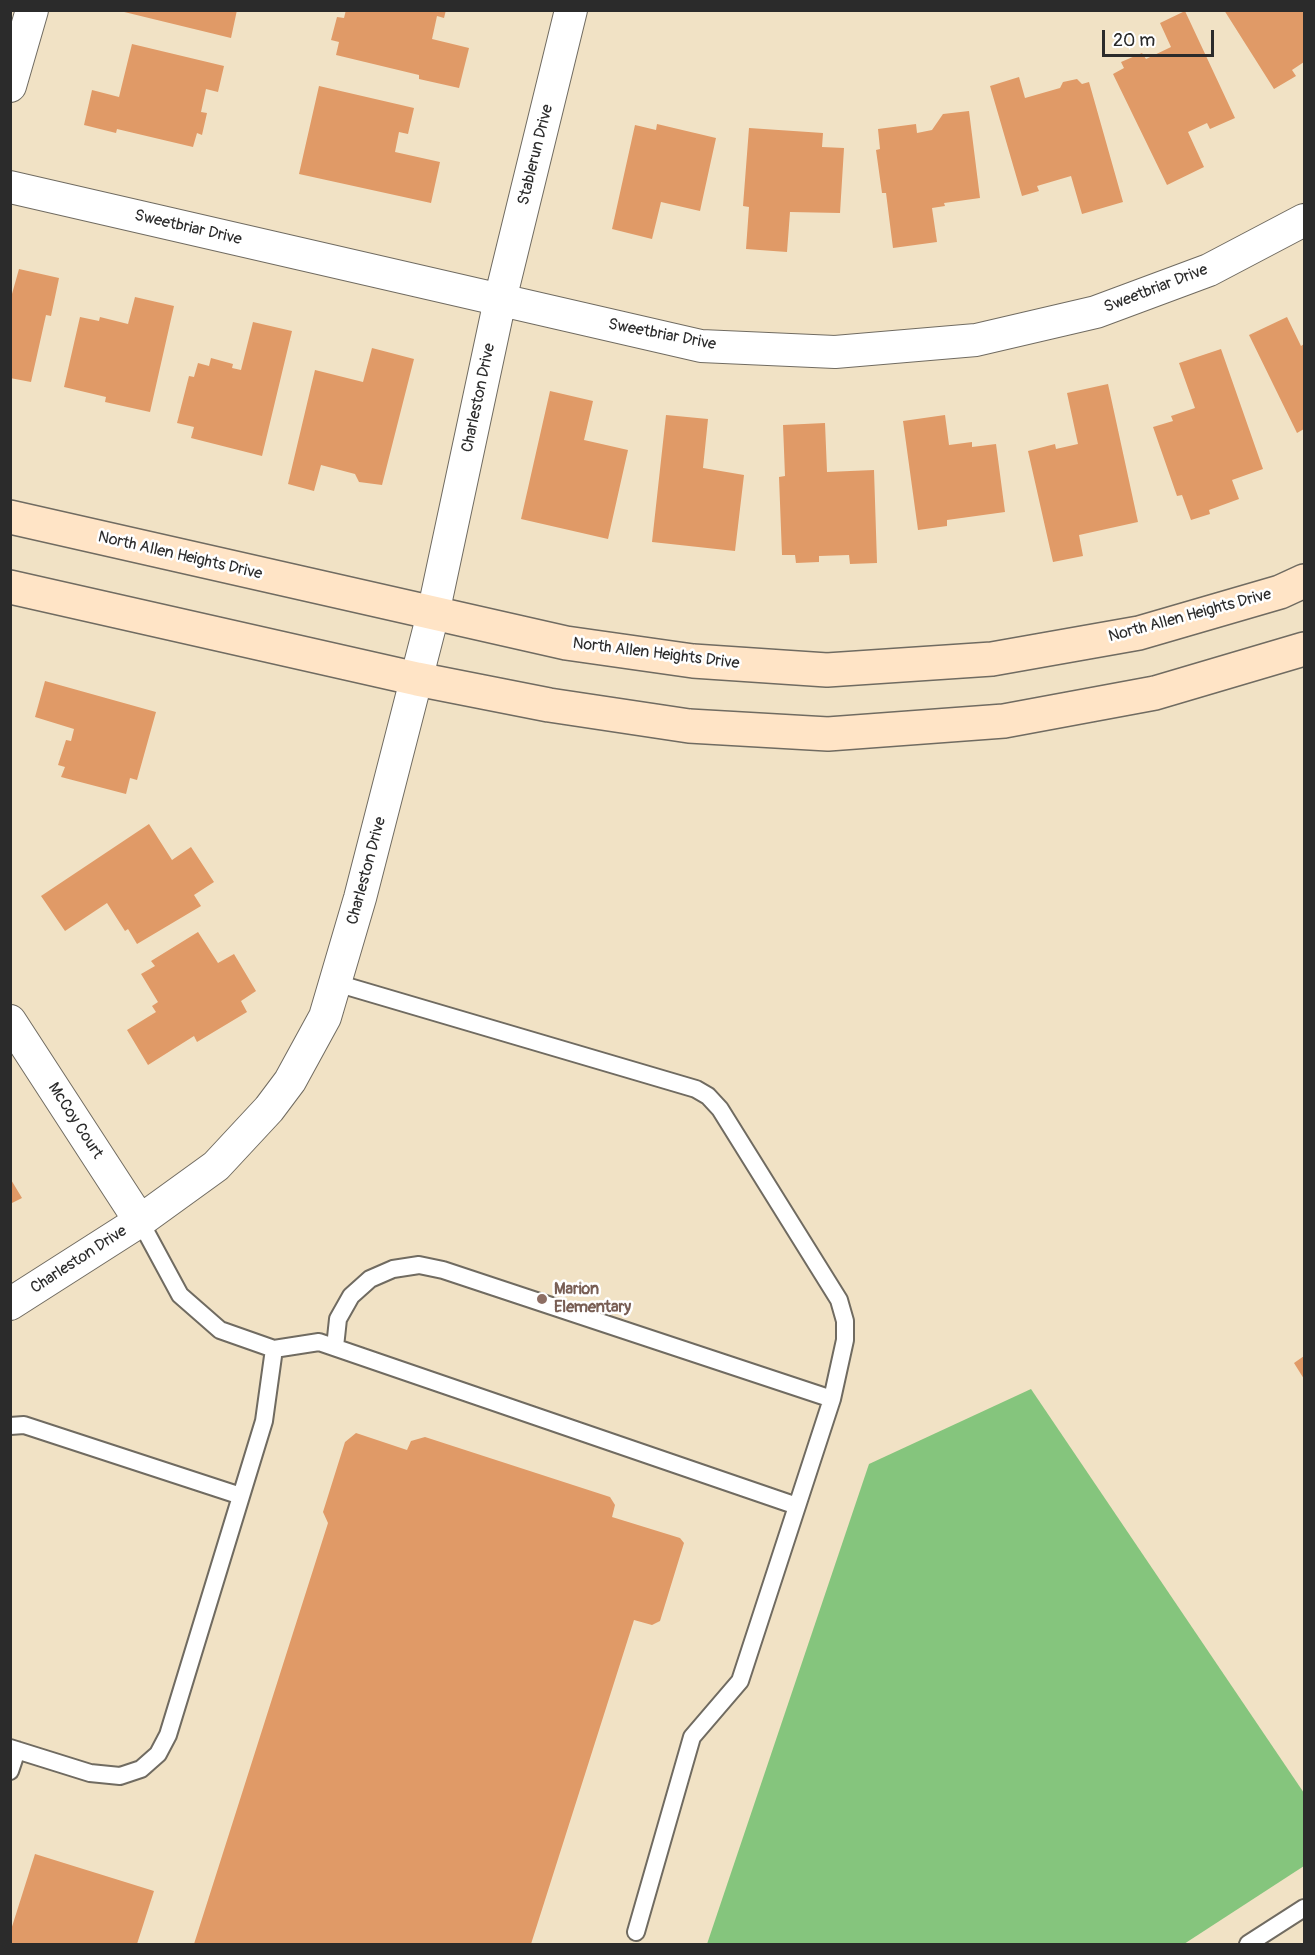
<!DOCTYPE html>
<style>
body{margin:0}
#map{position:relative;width:1315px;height:1955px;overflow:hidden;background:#f1e2c5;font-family:Pangolin,sans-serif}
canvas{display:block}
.frame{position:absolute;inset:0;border:12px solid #2b2b2b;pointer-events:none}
.scale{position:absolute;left:1102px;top:30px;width:112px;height:27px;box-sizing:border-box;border:3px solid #2b2b2b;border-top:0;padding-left:8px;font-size:18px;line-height:21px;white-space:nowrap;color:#2b2b2b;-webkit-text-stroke:4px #fff;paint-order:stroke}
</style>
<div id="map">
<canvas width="1315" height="1955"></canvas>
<div class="frame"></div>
<div class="scale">20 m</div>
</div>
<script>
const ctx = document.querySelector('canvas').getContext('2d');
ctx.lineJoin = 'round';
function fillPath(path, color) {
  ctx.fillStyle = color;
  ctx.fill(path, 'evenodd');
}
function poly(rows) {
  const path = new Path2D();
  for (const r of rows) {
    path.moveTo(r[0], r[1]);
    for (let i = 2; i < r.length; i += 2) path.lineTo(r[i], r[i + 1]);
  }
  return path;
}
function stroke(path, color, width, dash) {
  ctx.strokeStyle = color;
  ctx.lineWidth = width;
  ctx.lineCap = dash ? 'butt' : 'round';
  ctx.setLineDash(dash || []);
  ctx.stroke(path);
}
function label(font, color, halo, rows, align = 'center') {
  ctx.font = font + ' Pangolin,sans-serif';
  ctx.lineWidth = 5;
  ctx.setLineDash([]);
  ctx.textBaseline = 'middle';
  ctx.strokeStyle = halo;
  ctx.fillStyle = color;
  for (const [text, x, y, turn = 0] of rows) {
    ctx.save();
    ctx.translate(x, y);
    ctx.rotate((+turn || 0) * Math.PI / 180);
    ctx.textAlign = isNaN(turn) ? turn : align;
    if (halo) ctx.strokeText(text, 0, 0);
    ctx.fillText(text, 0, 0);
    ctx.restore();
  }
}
fillPath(poly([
 [1031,1389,1304,1793,1304,1866,1184,1944,707,1944,869,1464]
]), '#85c57d');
fillPath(poly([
 [116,10,237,10,231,38],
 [346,10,446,10,444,18,437,16,432,39,469,48,459,88,419,79,419,75,336,55,339,42,331,40,337,17,344,18],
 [1224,10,1304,10,1304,62,1292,70,1296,76,1274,89],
 [1185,11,1235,118,1210,129,1207,123,1188,132,1204,167,1167,185,1113,74,1124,68,1121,62,1142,53,1146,59,1171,47,1160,23],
 [132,44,224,66,218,92,206,89,201,112,207,113,202,135,197,133,193,147,117,129,116,133,84,125,92,90,119,97],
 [1019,77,1025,98,1060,88,1063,82,1077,79,1082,84,1089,82,1123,202,1082,214,1071,176,1037,186,1039,191,1022,196,990,86],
 [319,86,414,108,408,134,399,132,395,152,440,162,431,203,299,174],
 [969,111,980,198,944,203,945,206,932,208,937,242,893,248,886,193,882,193,876,150,880,149,878,129,916,124,917,133,932,130,943,114],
 [657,124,716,138,700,211,661,202,652,239,612,229,635,125,656,130],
 [749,128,823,133,822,147,844,148,840,213,790,212,787,252,746,249,749,207,743,206],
 [19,269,59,278,51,316,46,315,31,382,10,378,10,301],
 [135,297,174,306,150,412,105,402,106,397,64,387,80,317,99,321,100,317,128,324],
 [1287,317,1301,346,1304,344,1304,429,1297,433,1249,335],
 [253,322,292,331,262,456,191,438,194,427,177,423,189,376,194,377,198,363,209,366,211,358,233,364,232,368,241,370],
 [372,348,414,359,382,485,359,482,355,474,321,465,314,491,288,484,315,370,363,382],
 [1221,349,1263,469,1232,480,1239,499,1209,510,1210,514,1191,520,1182,495,1177,496,1153,427,1173,421,1171,416,1195,408,1179,363],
 [1108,384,1138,522,1079,535,1083,556,1053,562,1028,451,1055,444,1056,449,1078,444,1067,393],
 [550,391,593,401,584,440,628,450,608,539,521,519],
 [666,415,708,419,703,468,744,475,735,551,652,542],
 [945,415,949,445,972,442,972,447,996,444,1005,512,947,520,947,526,918,530,903,421],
 [825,423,827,472,874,470,877,563,850,564,849,555,819,556,819,562,796,563,795,555,782,555,779,477,785,476,783,425],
 [45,681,156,712,137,780,130,778,126,794,61,777,65,767,58,765,66,740,71,741,74,729,35,717],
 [149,824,172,860,191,847,214,882,194,895,201,906,137,944,128,929,125,931,107,903,65,931,41,896],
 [198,932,218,963,234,954,256,991,241,1001,247,1012,197,1042,194,1036,148,1065,127,1030,156,1012,152,1006,158,1002,141,974,155,966,151,961],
 [10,1178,22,1198,10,1204],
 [1304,1356,1304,1379,1294,1363],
 [356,1433,407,1450,411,1441,425,1437,610,1497,615,1505,612,1517,680,1538,684,1543,660,1621,652,1625,634,1620,531,1944,194,1944,328,1523,323,1512,345,1442],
 [35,1854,154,1891,137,1944,10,1944,10,1933]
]), '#e09a67');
const service = poly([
 [336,983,696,1089,708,1096,720,1109,839,1300,845,1321,845,1340,832,1399,740,1681,692,1737,636,1932],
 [335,1347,338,1319,351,1296,370,1279,393,1269,419,1265,443,1270,832,1399],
 [274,1349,319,1342,797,1506],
 [10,1426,24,1425,241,1496],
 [10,1748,90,1773,120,1776,141,1769,158,1754,168,1735,264,1421,274,1349,220,1330,180,1295,140,1221],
 [10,1771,17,1750],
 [1248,1944,1304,1908]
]);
const minor = poly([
 [10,86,32,10],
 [10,187,701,346,835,352,976,340,1096,312,1209,270,1304,220],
 [10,1021,140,1221],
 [10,1304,140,1221,216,1166,269,1109,290,1081,325,1017,360,898,433,614,500,300,571,10]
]);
const secondary = poly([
 [10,517,566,643,693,661,827,670,992,659,1139,633,1280,592,1304,581],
 [10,587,417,679,549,705,689,726,828,734,1004,721,1155,693,1304,649]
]);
stroke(service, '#706b61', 20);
stroke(minor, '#706b61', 34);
stroke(secondary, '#706b61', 36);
stroke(service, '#fff', 16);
stroke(minor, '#fff', 32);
stroke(secondary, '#ffe4c6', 33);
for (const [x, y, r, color] of [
 [542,1299,6,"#8d6e63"]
]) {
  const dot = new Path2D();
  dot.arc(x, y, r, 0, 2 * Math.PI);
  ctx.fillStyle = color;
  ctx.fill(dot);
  stroke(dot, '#fff', 2);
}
label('16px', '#2b2b2b', '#fff', [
 ["Stablerun Drive",536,155,-76],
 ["Sweetbriar Drive",188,228,13],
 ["Sweetbriar Drive",1156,289,-21],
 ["Sweetbriar Drive",662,335,11],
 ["Charleston Drive",479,398,-78],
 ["North Allen Heights Drive",180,556,13],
 ["North Allen Heights Drive",1190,616,-15],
 ["North Allen Heights Drive",656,654,7],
 ["Charleston Drive",367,871,-75],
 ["McCoy Court",75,1121,57],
 ["Charleston Drive",79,1260,-33]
]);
label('bold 16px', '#785e54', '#fff', [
 ["Marion",554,1290],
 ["Elementary",554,1308]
], 'left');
</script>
